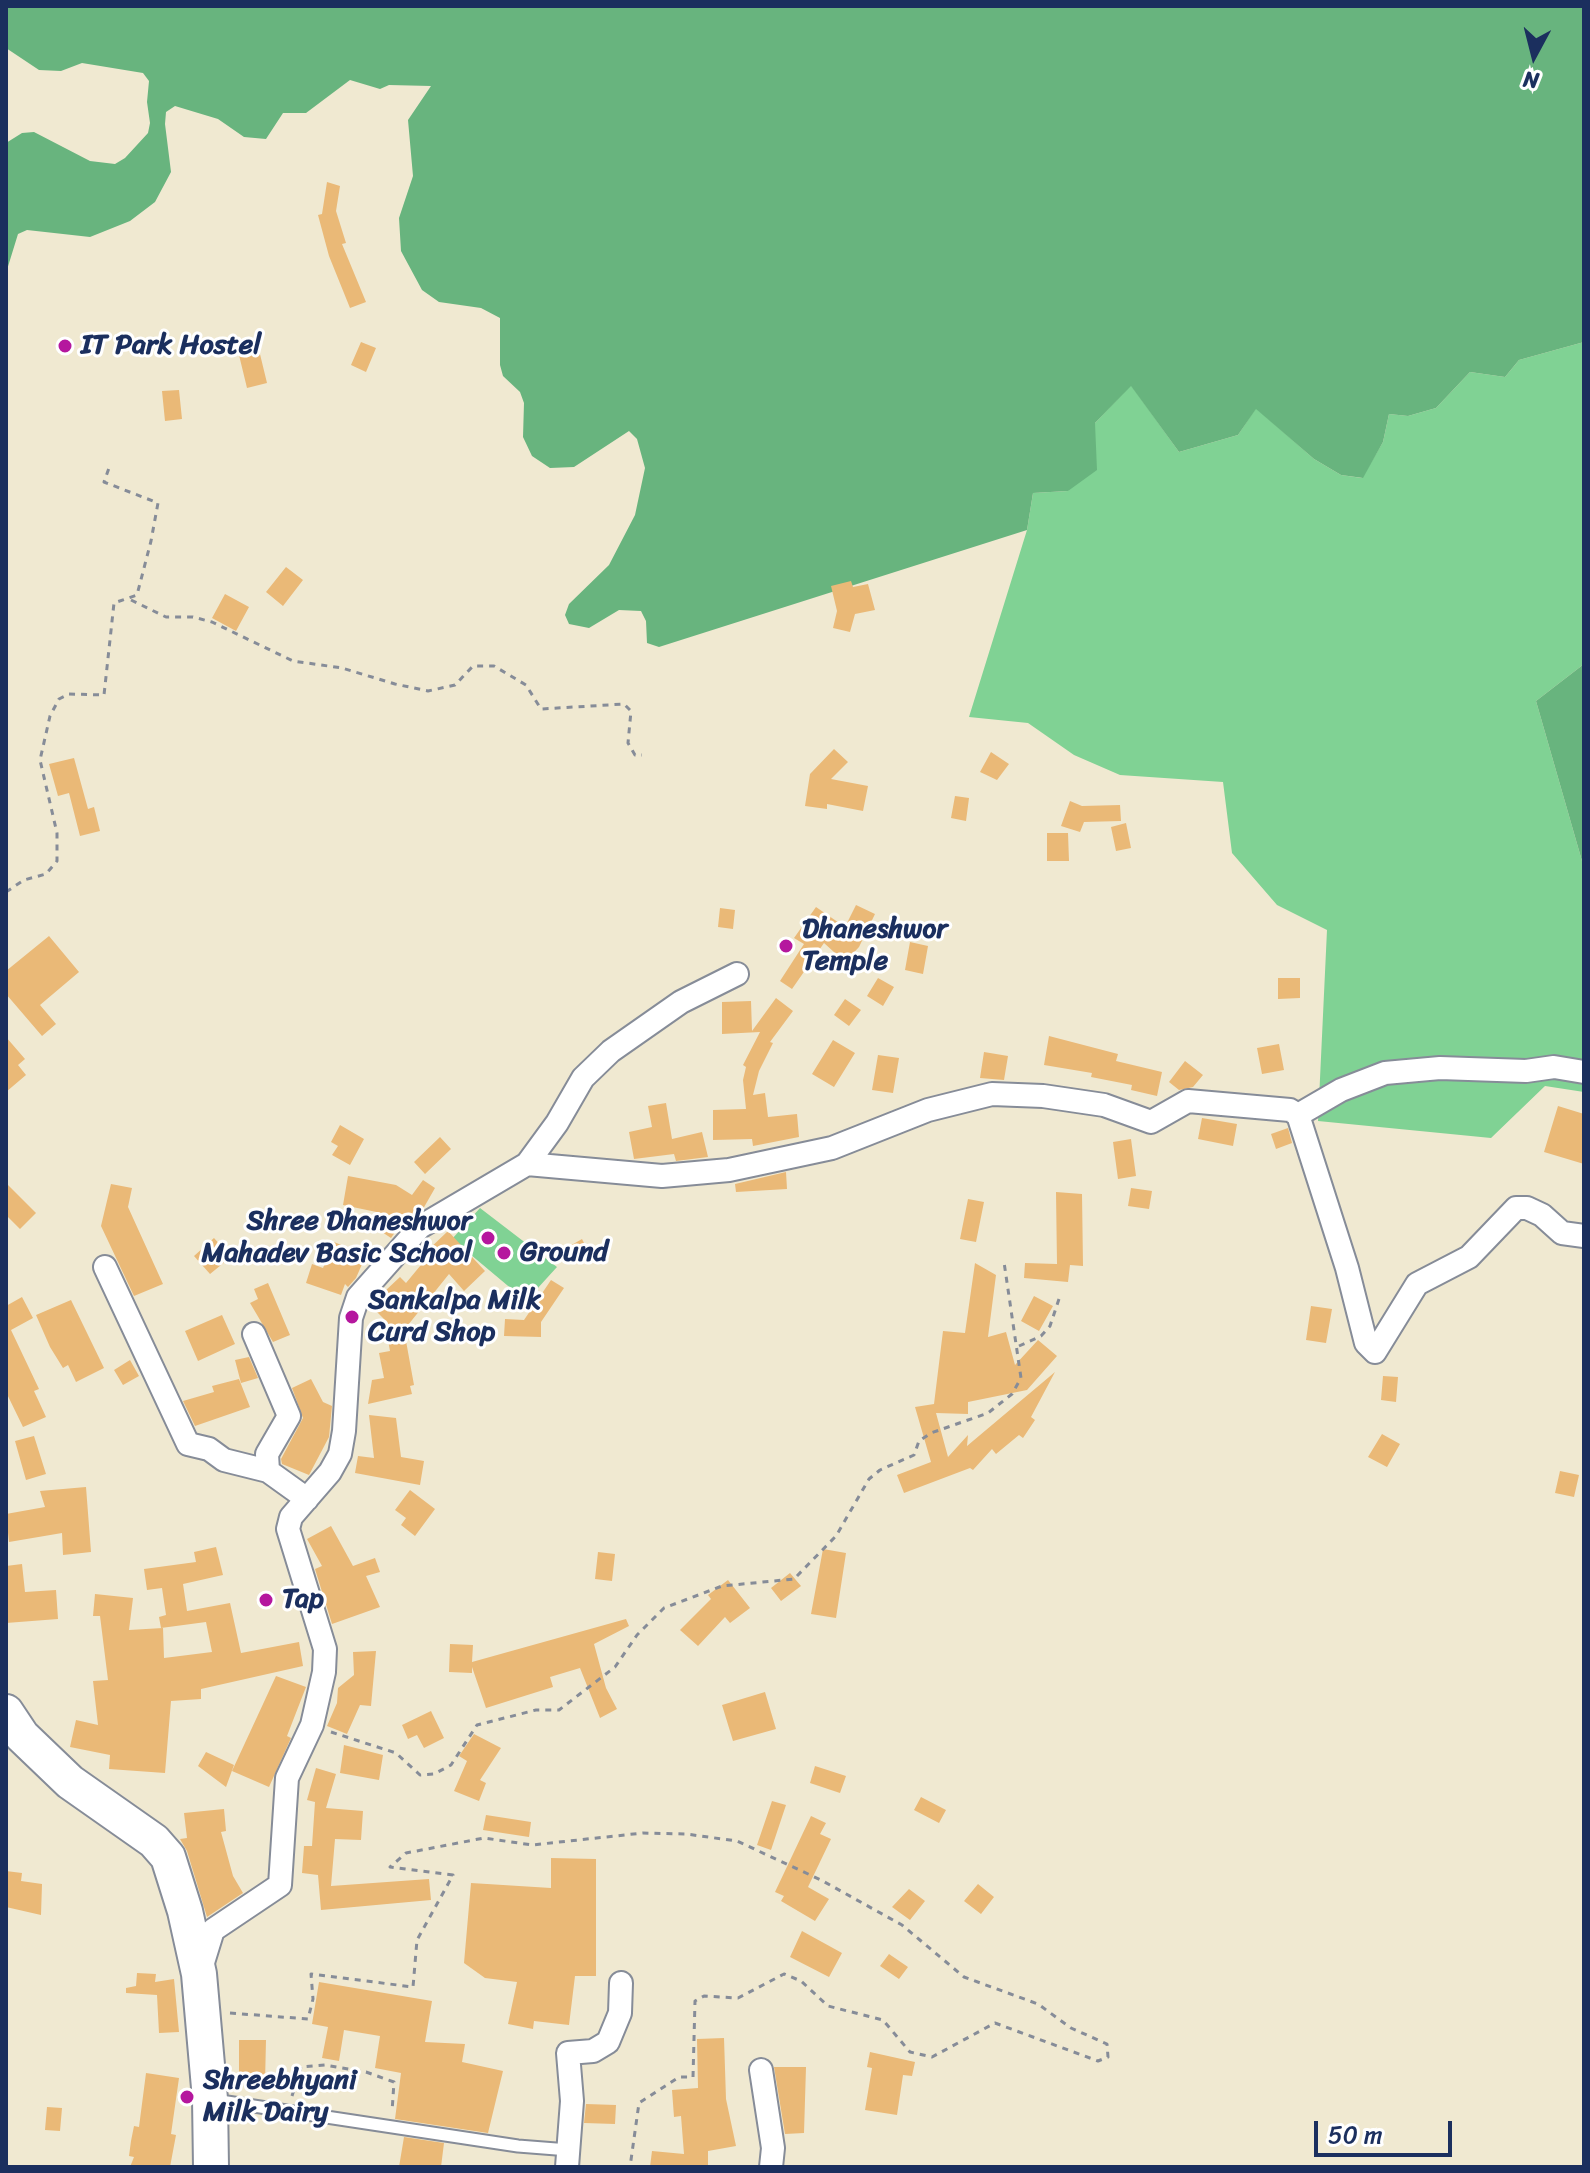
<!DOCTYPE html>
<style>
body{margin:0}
#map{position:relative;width:1590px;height:2173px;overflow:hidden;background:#f0e9d1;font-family:Sriracha,sans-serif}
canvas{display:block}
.frame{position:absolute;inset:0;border:8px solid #1b2f5e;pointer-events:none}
.north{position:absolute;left:1494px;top:16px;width:80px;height:80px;-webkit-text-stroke:6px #fff;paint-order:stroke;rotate:187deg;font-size:22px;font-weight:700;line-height:32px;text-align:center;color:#1b2f5e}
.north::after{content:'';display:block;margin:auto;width:28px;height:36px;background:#1b2f5e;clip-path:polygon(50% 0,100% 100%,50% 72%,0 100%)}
.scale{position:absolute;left:1314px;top:2121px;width:138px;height:36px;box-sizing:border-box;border:4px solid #1b2f5e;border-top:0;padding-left:10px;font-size:24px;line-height:28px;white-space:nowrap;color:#1b2f5e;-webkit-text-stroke:6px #fff;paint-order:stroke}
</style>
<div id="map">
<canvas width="1590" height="2173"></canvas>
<div class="frame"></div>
<div class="north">N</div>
<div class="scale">50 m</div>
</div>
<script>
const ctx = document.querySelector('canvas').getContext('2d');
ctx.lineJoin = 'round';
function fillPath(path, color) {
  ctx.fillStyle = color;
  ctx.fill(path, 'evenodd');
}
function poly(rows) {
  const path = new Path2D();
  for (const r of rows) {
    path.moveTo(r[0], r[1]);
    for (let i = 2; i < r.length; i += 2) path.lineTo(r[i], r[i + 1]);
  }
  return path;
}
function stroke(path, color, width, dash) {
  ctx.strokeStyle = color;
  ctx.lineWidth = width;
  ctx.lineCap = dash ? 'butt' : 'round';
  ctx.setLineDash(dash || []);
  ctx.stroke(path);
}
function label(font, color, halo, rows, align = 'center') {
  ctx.font = font + ' Sriracha,sans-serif';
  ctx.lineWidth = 6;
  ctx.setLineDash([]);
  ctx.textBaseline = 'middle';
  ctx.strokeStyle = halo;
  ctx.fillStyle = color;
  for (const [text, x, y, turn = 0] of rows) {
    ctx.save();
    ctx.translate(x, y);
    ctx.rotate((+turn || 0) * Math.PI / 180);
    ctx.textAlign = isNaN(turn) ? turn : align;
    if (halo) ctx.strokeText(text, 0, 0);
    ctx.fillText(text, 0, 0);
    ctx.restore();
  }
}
fillPath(poly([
 [1584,342,1584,664,1536,701,1584,868,1584,1092,1545,1086,1491,1138,1318,1121,1327,930,1277,905,1232,853,1223,782,1120,775,1074,755,1028,723,969,717,1027,530,1033,493,1068,491,1095,423,1131,385,1179,452,1238,435,1256,408,1314,459,1341,475,1362,478,1383,442,1389,414,1408,416,1436,408,1470,372,1505,377,1519,360],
 [480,1208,557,1267,526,1301,452,1239]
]), '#80d294');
fillPath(poly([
 [6,6,1584,6,1584,342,1519,360,1505,377,1470,372,1436,408,1408,416,1389,414,1383,442,1363,478,1341,475,1314,459,1256,409,1238,435,1179,452,1131,386,1095,423,1097,470,1068,491,1033,493,1027,530,659,647,647,643,646,621,641,611,619,610,589,628,569,624,565,615,569,604,609,565,635,515,645,468,637,439,629,431,574,467,550,468,532,456,523,437,524,403,520,392,503,376,500,365,500,318,481,308,439,302,422,290,401,251,399,218,413,176,408,120,431,86,389,85,380,89,350,80,306,113,283,113,266,139,244,137,218,119,175,106,166,112,165,124,171,172,155,202,130,221,90,237,27,230,18,234,6,273,6,143,22,133,34,132,90,161,115,164,125,158,148,133,150,123,147,102,149,81,143,73,82,63,61,71,39,70,6,48],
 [1584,664,1584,868,1536,701]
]), '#68b47e');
fillPath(poly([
 [327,182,340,186,336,211,346,243,342,244,366,302,350,308,329,256,318,215,322,214],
 [361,342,376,348,366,372,351,365],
 [259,350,267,383,247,388,239,355],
 [179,390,182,419,165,421,162,391],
 [286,567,303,580,283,606,266,592],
 [851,581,853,587,868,584,875,610,855,614,850,632,833,628,837,611,831,586],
 [225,594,249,607,236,631,212,618],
 [834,749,848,762,831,779,868,786,863,811,827,804,827,809,805,806,810,774],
 [991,752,1009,764,997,780,980,772],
 [74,758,88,809,94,807,100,831,80,836,69,793,58,796,49,764],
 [955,796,969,798,966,821,951,818],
 [1070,801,1082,806,1120,805,1121,821,1084,822,1080,832,1061,826],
 [1126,823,1131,848,1116,851,1111,827],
 [1047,833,1068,833,1069,861,1047,861],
 [856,905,875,914,859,947,845,962,824,943,792,989,780,981,804,944,794,938,816,907,845,927],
 [720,908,735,910,733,929,718,927],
 [49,936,79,972,40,1005,56,1024,42,1036,6,994,6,971],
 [910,942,928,946,923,974,905,970],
 [878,978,894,987,883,1006,867,996],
 [1278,978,1300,978,1300,998,1278,999],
 [776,998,793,1011,770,1042,773,1043,759,1071,753,1095,765,1093,768,1117,797,1114,799,1137,753,1146,752,1139,713,1140,713,1110,746,1109,743,1080,746,1067,743,1065,760,1032,722,1034,722,1002,751,1001,752,1031],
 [845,999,861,1010,849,1026,834,1015],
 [1049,1036,1118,1054,1116,1061,1162,1072,1157,1096,1131,1090,1132,1085,1091,1077,1092,1073,1044,1065],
 [6,1037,25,1059,18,1065,26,1075,6,1092],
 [833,1040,855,1053,834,1087,812,1074],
 [1279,1044,1284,1070,1262,1074,1257,1048],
 [984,1052,1008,1056,1004,1080,980,1078],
 [878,1055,899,1058,893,1093,872,1090],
 [1185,1061,1203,1075,1193,1087,1179,1090,1169,1082],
 [666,1103,672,1139,702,1132,708,1157,676,1161,674,1154,634,1159,629,1132,652,1127,648,1106],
 [1558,1106,1584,1114,1584,1164,1544,1152],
 [1202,1118,1237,1124,1233,1146,1198,1139],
 [340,1125,364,1139,350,1165,332,1155,338,1146,331,1142],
 [1288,1128,1292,1143,1276,1149,1271,1134],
 [440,1137,451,1149,425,1174,414,1162],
 [1131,1139,1136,1176,1118,1179,1113,1142],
 [786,1172,787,1189,736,1192,735,1184],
 [348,1176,396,1185,412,1195,423,1180,435,1188,423,1209,400,1225,391,1238,376,1228,386,1214,343,1205],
 [6,1183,36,1213,20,1229,6,1215],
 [111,1184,132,1188,128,1207,163,1284,134,1296,101,1226],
 [1131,1188,1152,1191,1149,1209,1128,1206],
 [1056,1192,1082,1194,1083,1266,1070,1265,1068,1282,1024,1278,1025,1263,1057,1264],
 [968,1199,984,1202,976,1242,960,1239],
 [448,1231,485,1271,464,1291,449,1274,404,1330,414,1385,410,1386,412,1394,368,1404,372,1380,384,1378,379,1353,390,1351,384,1319,370,1305,400,1277,406,1283,430,1254,427,1251],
 [214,1238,231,1257,210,1274,194,1256],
 [582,1239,591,1257,577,1264,568,1247],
 [334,1242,366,1255,356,1278,348,1287,345,1284,341,1295,306,1283,312,1264,323,1268],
 [975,1263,996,1275,988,1337,1006,1332,1015,1365,1038,1340,1057,1356,1027,1390,968,1402,968,1414,936,1413,948,1457,968,1435,967,1446,1055,1372,1031,1417,1035,1420,1023,1438,1019,1435,996,1454,992,1449,973,1470,970,1468,904,1493,897,1475,931,1462,915,1407,934,1404,943,1331,965,1333],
 [551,1280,564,1288,541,1322,541,1337,504,1336,505,1319,524,1320],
 [268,1283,290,1335,273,1342,250,1303,258,1299,254,1289],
 [1034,1296,1053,1306,1039,1331,1021,1321],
 [22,1297,33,1318,11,1330,39,1389,34,1391,46,1417,23,1427,6,1392,6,1306],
 [71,1300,104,1368,76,1382,68,1365,63,1368,50,1347,36,1315],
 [1311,1306,1332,1309,1326,1343,1306,1340],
 [222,1315,235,1344,198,1361,185,1331],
 [249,1357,258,1378,241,1383,235,1360],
 [130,1360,139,1376,123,1385,114,1370],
 [1383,1376,1398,1377,1396,1402,1381,1400],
 [239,1379,250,1407,195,1426,183,1401,214,1392,212,1386],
 [311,1379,323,1402,332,1406,329,1437,309,1475,282,1464,281,1459,303,1418,292,1388],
 [369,1415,396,1418,401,1457,424,1461,420,1485,355,1473,358,1456,374,1458],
 [1382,1434,1400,1444,1387,1467,1368,1457],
 [34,1436,46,1474,26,1480,15,1441],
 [1560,1471,1579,1475,1574,1497,1555,1493],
 [86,1487,91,1552,63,1555,62,1533,9,1542,6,1514,45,1507,40,1491],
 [410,1490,435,1509,415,1536,401,1525,406,1518,395,1510],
 [331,1526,353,1566,375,1558,380,1572,366,1576,380,1607,332,1624,315,1569,322,1566,307,1539],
 [216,1547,223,1575,183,1584,187,1611,230,1603,241,1653,299,1642,303,1666,201,1689,201,1699,171,1701,165,1773,109,1769,110,1755,70,1747,76,1720,98,1725,93,1681,108,1680,100,1616,93,1616,95,1594,133,1598,129,1630,163,1628,164,1658,212,1652,206,1622,161,1628,159,1617,166,1615,162,1588,147,1590,144,1569,196,1562,194,1552],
 [823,1549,846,1553,836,1618,811,1614],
 [598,1552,615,1554,612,1581,595,1579],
 [22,1564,25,1592,56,1590,58,1619,6,1623,6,1566],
 [790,1573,801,1586,781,1601,771,1588],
 [728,1580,750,1608,730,1623,725,1617,698,1646,680,1630,711,1599,708,1595],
 [626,1619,629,1626,594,1644,606,1688,617,1709,600,1718,580,1668,550,1677,553,1687,486,1708,472,1667,472,1673,449,1672,450,1644,473,1645,472,1662],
 [376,1651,371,1706,360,1705,347,1734,327,1726,337,1703,338,1688,354,1675,353,1652],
 [276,1676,306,1687,287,1736,291,1738,269,1787,232,1771],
 [765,1692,776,1729,733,1741,722,1705],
 [431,1711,444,1738,424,1748,417,1735,408,1739,402,1725],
 [474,1734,501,1748,480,1780,486,1783,479,1801,454,1791,467,1761,459,1756],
 [344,1745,383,1755,379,1780,340,1773],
 [206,1752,234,1765,226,1787,198,1766],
 [815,1766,846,1776,840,1793,810,1783],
 [316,1768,336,1774,326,1808,363,1811,361,1840,335,1839,331,1886,429,1879,431,1900,321,1910,318,1875,302,1873,304,1846,312,1846,315,1802,307,1800],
 [921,1797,946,1810,939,1823,914,1810],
 [772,1801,786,1805,771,1850,757,1845],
 [224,1809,226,1831,221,1832,233,1876,243,1893,207,1917,187,1851,180,1839,187,1838,184,1813],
 [486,1815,531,1822,529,1837,483,1830],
 [811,1816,826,1823,820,1834,831,1839,808,1887,829,1899,815,1921,781,1901,784,1896,775,1892],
 [551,1858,596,1859,596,1976,575,1976,569,2025,534,2021,533,2029,508,2024,517,1982,485,1978,464,1963,471,1883,551,1888],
 [6,1871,22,1873,21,1881,42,1884,41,1915,6,1907],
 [978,1884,994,1897,981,1914,964,1901],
 [909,1889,925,1901,910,1920,892,1907],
 [802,1931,842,1953,829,1977,790,1957],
 [889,1954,908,1967,899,1979,880,1966],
 [137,1973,156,1974,155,1982,174,1979,179,2032,159,2033,157,1995,126,1993,126,1988,136,1986],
 [319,1982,432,2001,425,2042,465,2044,462,2062,503,2071,488,2133,395,2119,401,2073,375,2068,380,2036,344,2030,339,2061,322,2058,328,2027,312,2024],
 [724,2038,726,2099,736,2146,708,2151,708,2167,650,2167,652,2151,684,2154,681,2116,674,2117,672,2090,698,2088,697,2039],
 [239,2040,266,2040,265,2083,239,2082],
 [870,2052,915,2062,912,2076,903,2075,897,2115,865,2110,872,2068,867,2067],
 [774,2067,806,2067,804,2133,785,2134],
 [146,2073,179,2078,171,2134,176,2135,170,2167,130,2167,134,2157,129,2156,131,2141,134,2126,139,2127],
 [586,2104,616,2105,615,2124,584,2123],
 [47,2107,62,2108,60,2131,45,2130],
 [404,2137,444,2143,441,2167,399,2167]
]), '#eab977');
const service = poly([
 [214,2100,518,2146,569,2150]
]);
const minor = poly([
 [1298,1115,1341,1090,1385,1073,1440,1068,1526,1071,1554,1067,1584,1072],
 [527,1164,662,1176,729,1170,832,1148,928,1110,992,1094,1043,1096,1104,1105,1151,1122,1188,1101,1290,1110,1298,1115,1347,1268,1366,1343,1375,1352,1417,1284,1469,1257,1516,1208,1527,1208,1542,1215,1562,1233,1584,1236],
 [105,1267,188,1444,209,1449,224,1460,268,1471],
 [254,1334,289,1416,267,1454,268,1471,307,1499],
 [201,1969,213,1930,280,1885,287,1778,312,1725,324,1672,325,1649,288,1529,291,1517,330,1472,340,1454,344,1431,351,1318,358,1297,420,1227,527,1164,557,1123,583,1078,611,1051,681,1002,737,974],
 [761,2070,773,2148,771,2167],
 [567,2167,572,2101,568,2053,593,2051,608,2042,620,2013,621,1983]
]);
const primary = poly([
 [6,1712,22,1736,70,1782,154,1841,168,1857,185,1911,199,1974,210,2099,211,2167]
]);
stroke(service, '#868c98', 15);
stroke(minor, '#868c98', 26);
stroke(primary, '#868c98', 38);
stroke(poly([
 [131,600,166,617,193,617,212,622,293,661,342,668,395,684,428,691,455,685,473,666,494,666,526,685,541,709,624,704,631,711,628,743,635,755,642,755],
 [6,892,24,880,46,874,57,861,57,833,40,760,50,716,59,699,69,694,104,695,114,603,137,595,151,541,158,503,104,482,109,468],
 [1019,1346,1041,1336,1050,1326,1060,1296],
 [331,1732,396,1753,420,1775,434,1774,451,1765,477,1725,536,1710,559,1710,615,1667,637,1635,664,1608,722,1586,794,1579,836,1536,869,1479,880,1470,914,1455,919,1441,931,1433,988,1413,1012,1394,1021,1378,1004,1262],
 [230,2013,308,2019,313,1999,311,1974,413,1987,417,1940,453,1875,390,1867,406,1853,484,1838,532,1845,643,1833,686,1834,737,1841,821,1880,902,1925,964,1977,1038,2004,1071,2028,1107,2044,1108,2057,1098,2061,995,2023,932,2057,910,2052,883,2020,828,2006,801,1981,784,1974,738,1998,704,1996,695,2001,693,2077,679,2077,639,2103,630,2167],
 [292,2096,301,2067,325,2065,366,2072,394,2082,392,2112]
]), '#868c98', 3, [6, 6]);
stroke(service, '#fff', 11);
stroke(minor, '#fff', 22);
stroke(primary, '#fff', 34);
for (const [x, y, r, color] of [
 [65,346,8,"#b5179e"],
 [786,946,8,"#b5179e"],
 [488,1238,8,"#b5179e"],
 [504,1253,8,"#b5179e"],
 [352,1317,8,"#b5179e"],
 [266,1600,8,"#b5179e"],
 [187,2097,8,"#b5179e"]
]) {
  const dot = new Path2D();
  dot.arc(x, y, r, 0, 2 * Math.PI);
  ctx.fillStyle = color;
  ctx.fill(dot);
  stroke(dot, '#fff', 3);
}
label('bold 28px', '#1b2f5e', '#fff', [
 ["IT Park Hostel",81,346],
 ["Dhaneshwor",802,930],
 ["Temple",802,962],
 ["Shree Dhaneshwor",472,1222,"right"],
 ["Mahadev Basic School",472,1254,"right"],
 ["Ground",520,1253],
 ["Sankalpa Milk",368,1301],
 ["Curd Shop",368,1333],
 ["Tap",282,1600],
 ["Shreebhyani",203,2081],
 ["Milk Dairy",203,2113]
], 'left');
</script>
